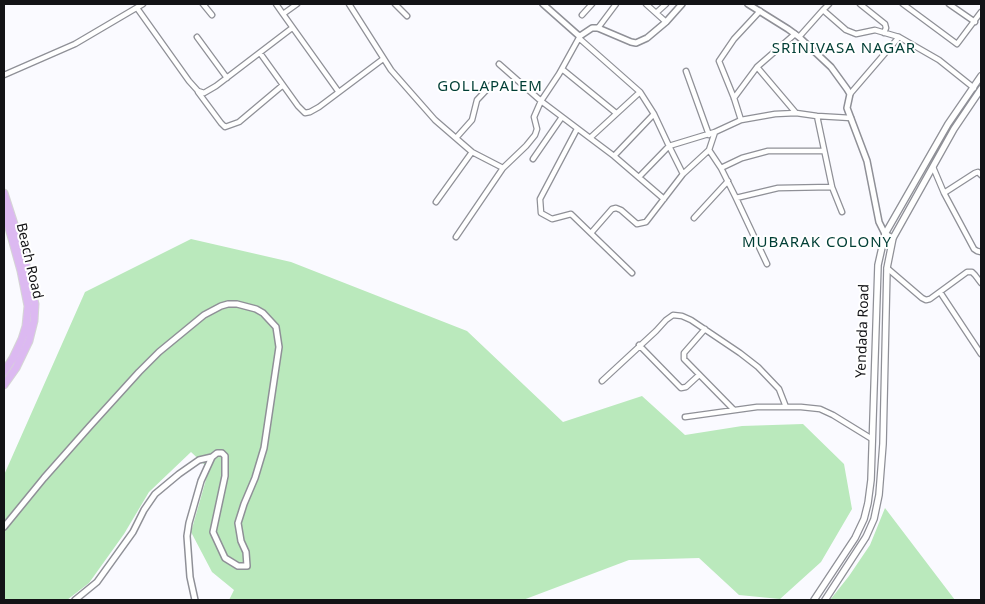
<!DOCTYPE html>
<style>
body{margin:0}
#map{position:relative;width:985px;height:604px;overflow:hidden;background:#fafaff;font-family:"Noto Sans",sans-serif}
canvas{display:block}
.frame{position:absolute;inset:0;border:5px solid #131316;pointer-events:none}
</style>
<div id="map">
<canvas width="985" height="604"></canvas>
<div class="frame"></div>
</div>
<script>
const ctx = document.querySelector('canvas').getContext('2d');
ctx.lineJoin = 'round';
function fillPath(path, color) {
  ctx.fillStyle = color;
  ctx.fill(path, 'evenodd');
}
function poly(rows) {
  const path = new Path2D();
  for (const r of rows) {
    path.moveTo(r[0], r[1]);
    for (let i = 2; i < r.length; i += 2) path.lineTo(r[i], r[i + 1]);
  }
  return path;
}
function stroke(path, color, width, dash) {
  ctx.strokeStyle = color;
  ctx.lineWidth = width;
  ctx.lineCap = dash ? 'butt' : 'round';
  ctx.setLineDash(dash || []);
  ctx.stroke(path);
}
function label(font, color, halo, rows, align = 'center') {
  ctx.font = font + ' "Noto Sans",sans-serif';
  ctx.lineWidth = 4;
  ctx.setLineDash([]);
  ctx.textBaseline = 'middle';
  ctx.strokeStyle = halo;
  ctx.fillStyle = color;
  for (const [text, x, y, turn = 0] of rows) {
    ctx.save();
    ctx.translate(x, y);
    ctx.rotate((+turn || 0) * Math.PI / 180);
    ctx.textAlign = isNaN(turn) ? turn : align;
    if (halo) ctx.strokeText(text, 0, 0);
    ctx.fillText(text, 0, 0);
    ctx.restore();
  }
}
fillPath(poly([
 [191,239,291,262,467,331,563,422,642,396,685,435,742,426,803,424,844,464,852,509,821,562,780,599,739,595,699,558,629,560,523,600,229,600,234,590,212,572,191,532,209,469,191,452,149,492,124,534,89,583,67,600,4,600,4,475,85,292],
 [885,508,955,600,830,600,849,576,870,545]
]), '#bae9bc');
const minor = poly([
 [203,4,212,15],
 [276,4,283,14,297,4],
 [349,4,391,70,435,120,472,152,503,168,526,146,535,135,537,129,534,117,541,101,559,74,580,36],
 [395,4,407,16],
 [646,4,666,22],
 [860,4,885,24,886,28,884,33],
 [903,4,957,44,981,12],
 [949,4,975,22],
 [137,8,189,81,198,91,204,93,216,86,292,28],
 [823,10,829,4],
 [656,13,666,4],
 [283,14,338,91],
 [582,15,592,4],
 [598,28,616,4],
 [197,37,227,78],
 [799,37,823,10,846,30,856,34,875,30,899,37,939,60,974,88],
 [580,39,640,92,654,114,669,146,639,177],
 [260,53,298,106,305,113,310,112,319,107,383,59],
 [499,64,541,101,590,138,640,92],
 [757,67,796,113],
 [562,69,616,113],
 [686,71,709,135],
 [4,75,75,44,143,4],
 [198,92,221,123,225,127,239,122,283,85],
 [850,94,899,37],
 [734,98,757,67,795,34],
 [741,120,775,114,796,113,817,116,851,118],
 [577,129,540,199,541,213,552,219,571,214,632,273],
 [456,138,472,120,477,100,492,84],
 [590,138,614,156,654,114],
 [709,150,721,168,736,198,778,188,832,187,817,116],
 [614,156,664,199],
 [533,159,562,117],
 [933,167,944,193],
 [721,168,742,158,768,151,824,151],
 [683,174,669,146,715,132],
 [981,175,978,172,975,173,944,193,974,249,977,251,981,252],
 [832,187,842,212],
 [736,198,767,264],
 [436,202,472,152],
 [694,218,728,181],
 [591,233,612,209,616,208,621,210,637,224,646,222,683,174,709,150,715,132,741,120,734,98,719,61,734,39,760,11],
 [456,237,503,168],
 [887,268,922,298,926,300,930,299,967,272,972,272,975,275,981,283],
 [940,292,981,354],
 [705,329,684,353,684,359,734,410],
 [639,345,681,388,686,387,699,375],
 [602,381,656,331,666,320,673,315,682,316,691,320,740,353,758,367,779,389,786,407],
 [685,417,757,407,801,407,820,409,833,415,872,439]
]);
const tertiary = poly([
 [543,4,578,35,580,36,592,28,598,28,631,42,636,43,647,38,666,22,682,4],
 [748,4,788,29,799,37,831,67,847,89,850,94,847,108,867,161,879,222,885,234,893,238],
 [4,527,44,478,90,426,139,372,159,352,204,315,221,306,228,304,237,304,256,309,263,313,276,327,279,347,264,448,255,478,244,504,238,523,241,541,246,552,247,566,238,566,225,558,213,532,225,476,225,456,222,453,217,453,212,457,201,481,189,523,187,536,190,577,195,600],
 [75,600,97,582,133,532,144,510,155,494,179,474,199,460,212,457]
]);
const secondary = poly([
 [814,600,855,538,864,519,868,503,871,480,878,265,885,234,948,124,981,76],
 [825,600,866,537,874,519,879,495,883,444,887,268,893,238,954,129,981,89]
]);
const primary = poly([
 [4,193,23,252,35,304,34,321,29,341,16,368,4,385],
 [4,210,21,271,28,306,26,326,22,339,13,358,4,372]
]);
stroke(minor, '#8f9097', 7);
stroke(tertiary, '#8f9097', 8);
stroke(secondary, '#8f9097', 8);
stroke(primary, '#d5d5d5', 9);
stroke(minor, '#fff', 4.5);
stroke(tertiary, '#fff', 5);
stroke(secondary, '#fff', 5.5);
stroke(primary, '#dcb9f1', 7);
label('14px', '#131316', '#fff', [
 ["Beach Road",29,261,77],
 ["Yendada Road",863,331,-88]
]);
ctx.letterSpacing = '1px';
label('15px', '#003e35', '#fff', [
 ["SRINIVASA NAGAR",844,49],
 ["GOLLAPALEM",490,87],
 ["MUBARAK COLONY",817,243]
]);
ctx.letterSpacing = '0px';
</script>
